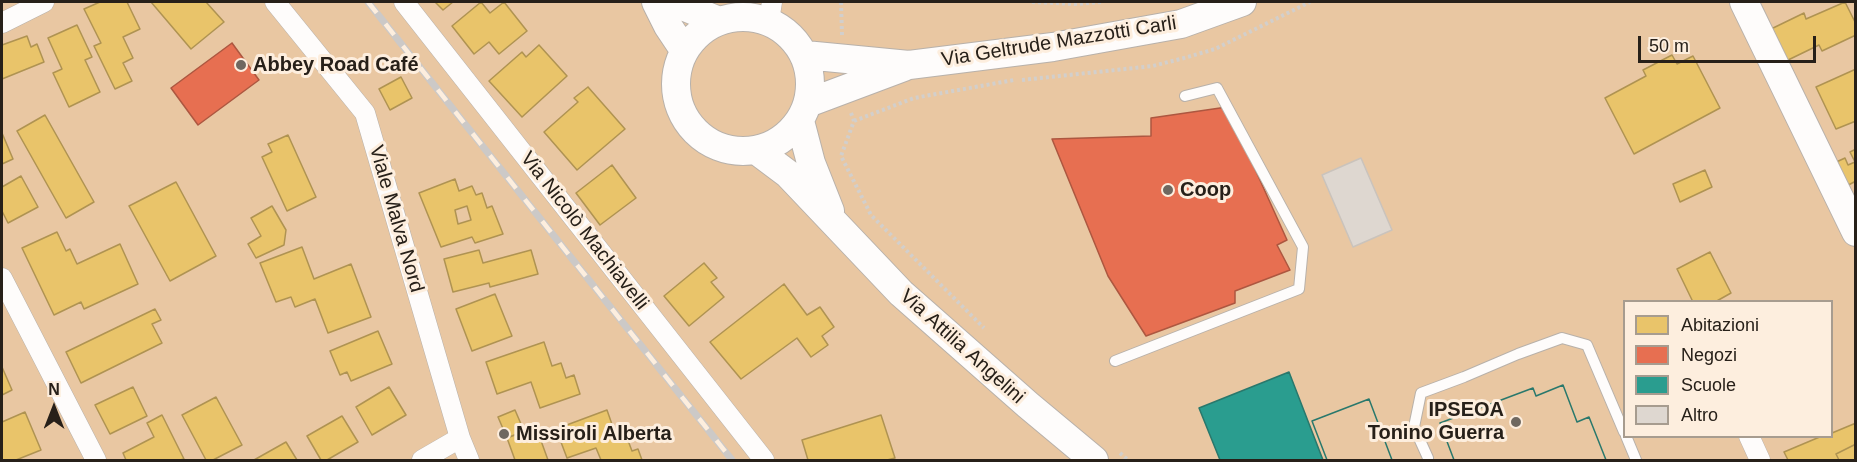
<!DOCTYPE html>
<meta charset="utf-8">
<style>
body{margin:0}
#map{position:relative;width:1857px;height:462px;overflow:hidden;background:#f6eee5;font-family:Arial,sans-serif}
canvas{display:block}
.frame{position:absolute;inset:0;border:3px solid #272019;pointer-events:none}
.legend{position:absolute;left:1623px;top:300px;width:210px;height:138px;box-sizing:border-box;background:#fdeede;border:2px solid #a79c8f;margin:0;padding:8px 10px;list-style:none;font-size:18px;color:#272019}
.legend li{display:flex;align-items:center;gap:12px;height:30px}
.legend b{width:30px;border:2px solid #a79c8f}
.north{position:absolute;left:24px;top:378px;width:60px;height:60px;-webkit-text-stroke:4px #fdeede;paint-order:stroke;rotate:0deg;font-size:16px;font-weight:700;line-height:24px;text-align:center;color:#272019}
.north::after{content:'';display:block;margin:auto;width:21px;height:27px;background:#272019;clip-path:polygon(50% 0,100% 100%,50% 72%,0 100%)}
.scale{position:absolute;left:1638px;top:36px;width:178px;height:27px;box-sizing:border-box;border:3px solid #272019;border-top:0;padding-left:8px;font-size:18px;line-height:21px;white-space:nowrap;color:#272019;-webkit-text-stroke:4px #fdeede;paint-order:stroke}
</style>
<div id="map">
<canvas width="1857" height="462"></canvas>
<div class="frame"></div>
<ul class="legend">
<li><b style="height:16px;background:#e9c46a"></b>Abitazioni</li>
<li><b style="height:16px;background:#e76f51"></b>Negozi</li>
<li><b style="height:16px;background:#2a9d8f"></b>Scuole</li>
<li><b style="height:16px;background:#ded7d0"></b>Altro</li>
</ul>
<div class="north">N</div>
<div class="scale">50 m</div>
</div>
<script>
const ctx = document.querySelector('canvas').getContext('2d');
ctx.lineJoin = 'round';
function fillPath(path, color) {
  ctx.fillStyle = color;
  ctx.fill(path, 'evenodd');
}
function poly(rows) {
  const path = new Path2D();
  for (const r of rows) {
    if (r.length === 3) {
      path.moveTo(r[0] + r[2], r[1]);
      path.arc(r[0], r[1], r[2], 0, 2 * Math.PI);
      continue;
    }
    path.moveTo(r[0], r[1]);
    for (let i = 2; i < r.length; i += 2) path.lineTo(r[i], r[i + 1]);
  }
  return path;
}
function stroke(path, color, width, dash) {
  ctx.strokeStyle = color;
  ctx.lineWidth = width;
  ctx.lineCap = dash ? 'butt' : 'round';
  ctx.setLineDash(dash || []);
  ctx.stroke(path);
}
function label(font, color, halo, rows, align = 'center') {
  ctx.font = font + ' Arial,sans-serif';
  ctx.lineWidth = 6;
  ctx.setLineDash([]);
  ctx.textBaseline = 'middle';
  ctx.strokeStyle = halo;
  ctx.fillStyle = color;
  for (const [text, x, y, turn = 0] of rows) {
    ctx.save();
    ctx.translate(x, y);
    ctx.rotate((+turn || 0) * Math.PI / 180);
    ctx.textAlign = isNaN(turn) ? turn : align;
    if (halo) ctx.strokeText(text, 0, 0);
    ctx.fillText(text, 0, 0);
    ctx.restore();
  }
}
fillPath(poly([
 [2,2,1855,2,1855,460,2,460],
 [1624,302,1832,302,1832,436,1624,436]
]), '#e9c7a2');
const homes = poly([
 [100,2,127,2,140,29,123,37,133,58,123,63,132,81,115,89,94,46,101,43,84,9,100,2],
 [151,2,206,2,224,22,191,49,151,2],
 [435,2,453,2,443,10,435,2],
 [481,2,490,13,504,2,527,31,499,54,489,42,474,54,452,26,481,2],
 [1845,2,1856,24,1856,35,1822,51,1819,45,1784,62,1769,30,1804,13,1806,19,1845,2],
 [77,25,92,57,85,60,100,92,69,107,53,73,62,69,48,38,77,25],
 [27,36,31,47,37,44,44,62,2,79,2,45,27,36],
 [539,45,567,76,522,117,489,81,522,52,526,57,539,45],
 [1672,55,1677,64,1693,56,1720,108,1634,154,1605,98,1646,76,1643,70,1672,55],
 [1856,69,1856,121,1836,129,1816,87,1856,69],
 [401,77,412,98,390,110,379,89,401,77],
 [588,87,625,129,577,170,544,132,578,102,574,98,588,87],
 [45,115,94,202,66,218,17,131,45,115],
 [2,133,13,159,2,164,2,133],
 [288,135,316,197,287,211,262,157,272,152,268,144,288,135],
 [1856,149,1856,185,1854,182,1843,188,1832,164,1845,158,1848,165,1855,162,1850,152,1856,149],
 [612,165,636,198,600,225,576,193,612,165],
 [1705,170,1712,187,1680,202,1673,184,1705,170],
 [21,176,38,207,8,223,2,211,2,187,21,176],
 [455,179,459,191,472,186,476,195,482,193,487,208,492,206,503,234,475,243,472,237,441,247,419,193,455,179],
 [467,206,471,220,458,224,455,210,467,206],
 [176,182,216,256,170,281,129,206,176,182],
 [272,206,286,230,284,245,256,258,248,244,261,236,251,218,272,206],
 [57,232,66,251,70,249,77,264,120,244,138,284,84,309,81,302,54,315,22,248,57,232],
 [302,247,314,279,351,264,371,317,328,333,315,299,295,307,291,297,276,302,260,263,302,247],
 [479,250,483,263,531,250,538,274,490,287,489,283,453,292,444,259,479,250],
 [1710,252,1731,293,1715,302,1693,302,1677,269,1710,252],
 [704,263,717,278,711,282,724,297,689,326,664,296,704,263],
 [784,284,807,315,820,307,834,327,822,336,828,345,811,357,797,338,741,379,710,342,784,284],
 [495,294,512,336,472,351,456,309,495,294],
 [155,309,161,320,152,324,162,343,81,383,66,352,155,309],
 [378,331,392,364,351,381,347,372,340,375,330,351,378,331],
 [544,342,552,366,561,363,566,378,574,375,580,394,540,408,531,382,497,394,486,362,544,342],
 [2,367,12,390,2,395,2,367],
 [133,387,147,416,110,434,95,405,133,387],
 [389,387,406,415,372,435,356,407,389,387],
 [216,397,242,445,213,460,206,460,182,415,216,397],
 [515,410,524,431,507,438,498,417,515,410],
 [607,410,615,433,624,430,632,451,638,449,642,460,601,460,596,448,567,458,556,429,607,410],
 [25,412,41,450,16,460,2,460,2,422,25,412],
 [162,415,184,459,180,460,126,460,123,453,154,437,147,423,162,415],
 [881,415,895,458,887,460,808,460,802,440,881,415],
 [342,416,358,442,327,460,321,460,307,436,342,416],
 [1856,423,1856,444,1836,454,1839,460,1788,460,1784,452,1822,436,1832,436,1832,433,1856,423],
 [536,427,548,460,515,460,507,438,536,427],
 [286,442,297,460,254,460,286,442],
 [1856,444,1856,460,1839,460,1836,454,1856,444]
]);
fillPath(homes, '#e9c46a');
stroke(homes, '#af9352', 1.5);
const shops = poly([
 [232,43,259,80,198,125,171,88,232,43],
 [1227,107,1287,240,1277,245,1290,270,1235,291,1235,303,1146,336,1108,276,1052,139,1151,136,1151,118,1227,107]
]);
fillPath(shops, '#e76f51');
stroke(shops, '#ad5740', 1.5);
const schools = poly([
 [1289,372,1323,460,1220,460,1199,408,1289,372],
 [1563,385,1577,422,1589,417,1606,460,1454,460,1440,423,1533,388,1536,396,1563,385],
 [1563,385,1577,422,1589,417,1606,460,1454,460,1440,423,1533,388,1536,396,1563,385],
 [1369,399,1392,460,1327,460,1312,421,1369,399],
 [1369,399,1392,460,1327,460,1312,421,1369,399]
]);
fillPath(schools, '#2a9d8f');
stroke(schools, '#29786c', 1.5);
const building = poly([
 [1361,158,1392,230,1353,247,1322,175,1361,158]
]);
fillPath(building, '#ded7d0');
stroke(building, '#cac3bc', 1.5);
const lane = poly([
 [1115,361,1299,289,1303,247,1217,88,1185,96],
 [1626,436,1636,460],
 [1428,458,1414,427,1421,393,1464,377,1518,354,1562,338,1587,345,1624,432]
]);
const street = poly([
 [275,2,365,113,460,438,469,460],
 [404,2,764,460],
 [769,21,772,2],
 [2,23,44,2],
 [2,278,96,460],
 [1749,436,1760,460],
 [422,460,460,438]
]);
const secondary = poly([
 [656,2,668,26,684,50],
 [673,2,719,21],
 [1744,2,1856,232],
 [743,84,67],
 [805,55,909,65,1053,47,1181,24,1242,2],
 [808,103,904,67],
 [800,121,811,163,830,211],
 [756,150,788,174,901,293,1028,405,1094,460]
]);
stroke(lane, '#b8b1aa', 12);
stroke(street, '#b8b1aa', 21);
stroke(secondary, '#b8b1aa', 30);
stroke(poly([
 [841,2,842,35],
 [1032,2,1075,4,1102,2],
 [1022,80,1153,66,1184,58,1215,49,1310,2],
 [851,113,854,121,841,156,871,215,984,328],
 [854,121,914,98,1014,80],
 [1120,453,1128,460]
]), '#d2cfcc', 4, [3, 3]);
stroke(lane, '#fefcfb', 10);
stroke(street, '#fefcfb', 20);
stroke(secondary, '#fefcfb', 28);
const rail = poly([
 [368,2,732,460]
]);
stroke(rail, '#ccc9c7', 7);
stroke(rail, '#fdeede', 4.5, [14]);
for (const [x, y, r, color] of [
 [241,65,6,"#6f6860"],
 [1168,190,6,"#6f6860"],
 [1516,422,6,"#6f6860"],
 [504,434,6,"#6f6860"]
]) {
  const dot = new Path2D();
  dot.arc(x, y, r, 0, 2 * Math.PI);
  ctx.fillStyle = color;
  ctx.fill(dot);
  stroke(dot, '#fdeede', 2);
}
label('20px', '#272019', '#fdeede', [
 ["Via Geltrude Mazzotti Carli",1059,42,-9],
 ["Viale Malva Nord",396,219,74],
 ["Via Nicolò Machiavelli",584,231,52],
 ["Via Attilia Angelini",962,347,42]
]);
label('bold 20px', '#272019', '#fdeede', [
 ["Abbey Road Café",253,65],
 ["Coop",1180,190],
 ["IPSEOA",1504,410,"right"],
 ["Tonino Guerra",1504,433,"right"],
 ["Missiroli Alberta",516,434]
], 'left');
</script>
